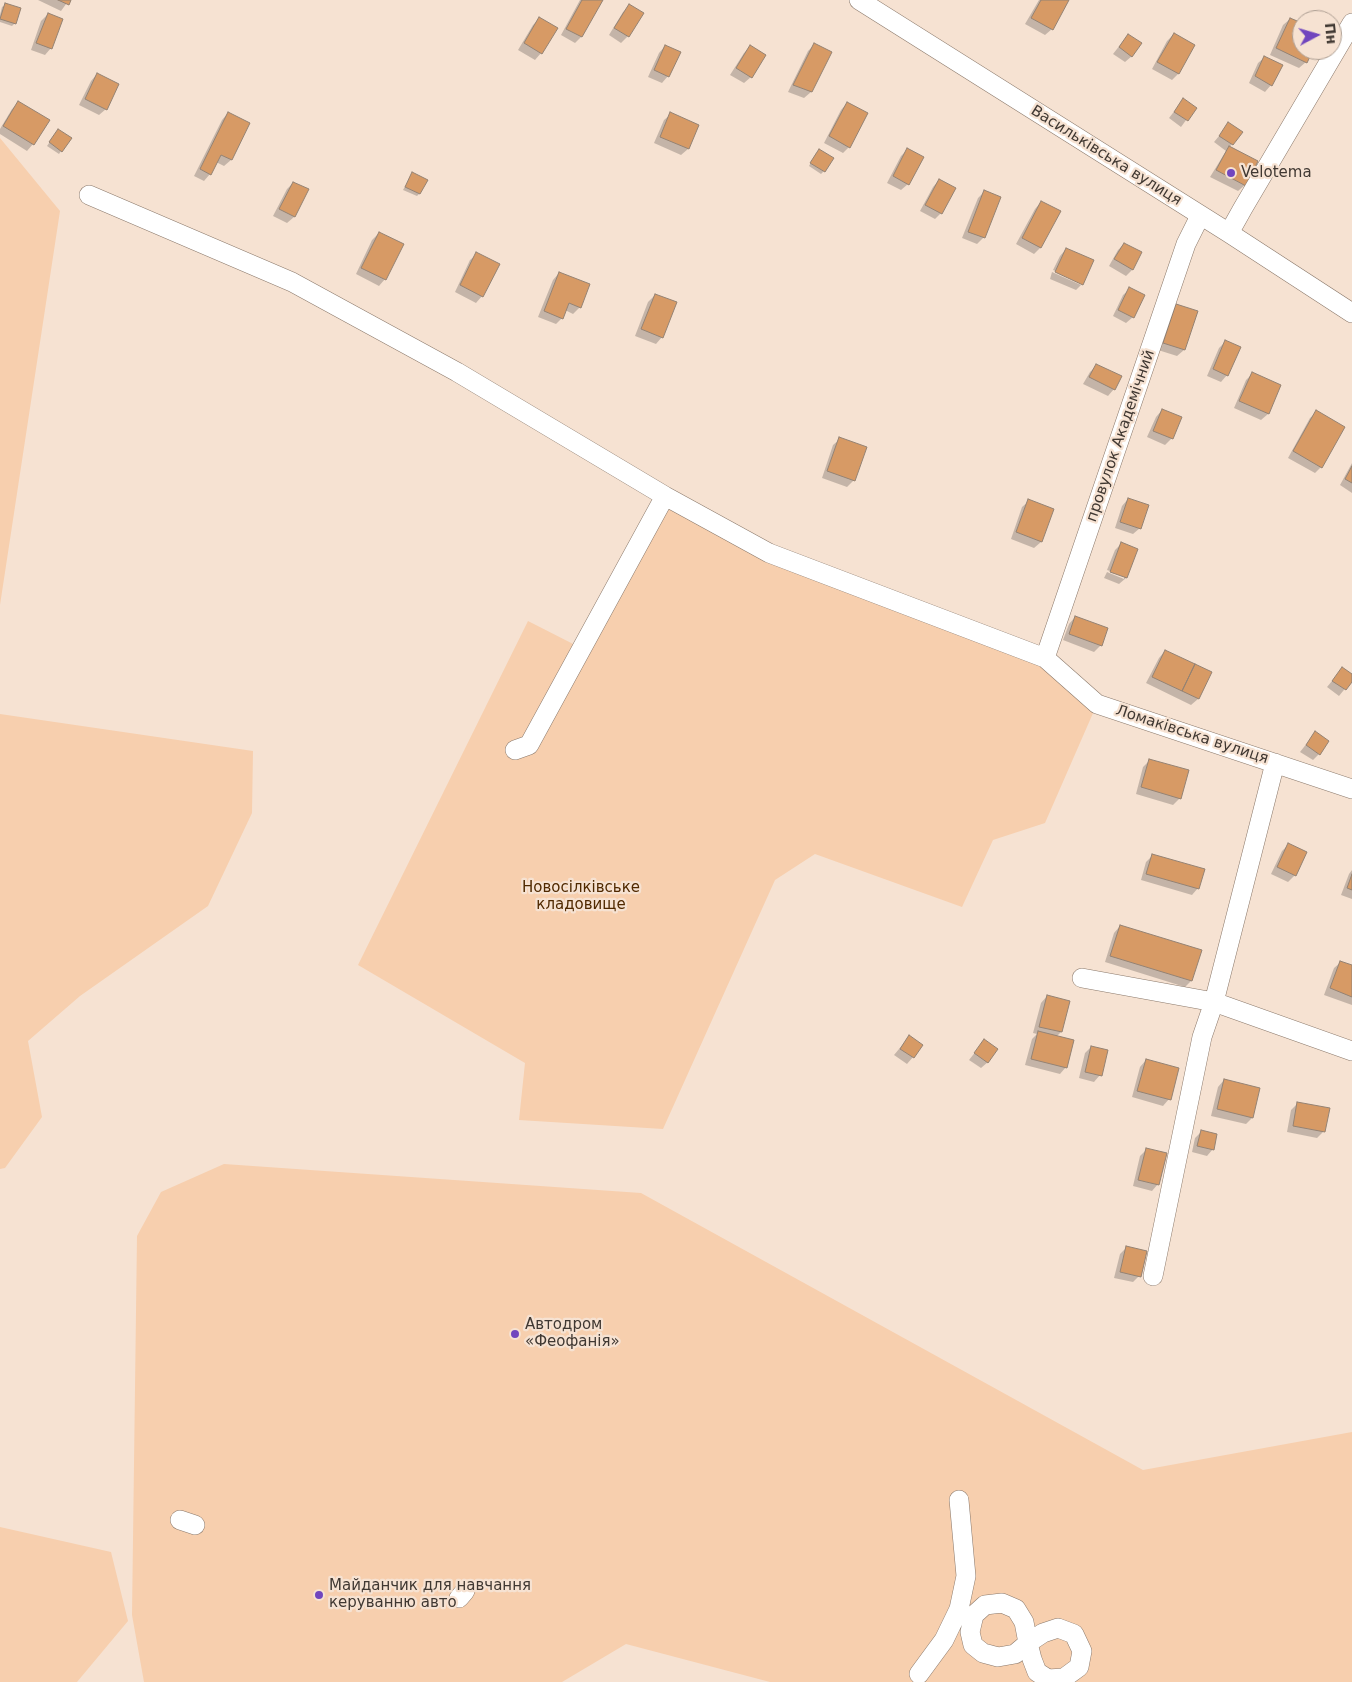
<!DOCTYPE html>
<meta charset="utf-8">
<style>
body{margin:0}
#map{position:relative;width:1352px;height:1682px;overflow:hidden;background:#f6e2d2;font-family:"DejaVu Sans",sans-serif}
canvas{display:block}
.north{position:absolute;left:1292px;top:10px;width:50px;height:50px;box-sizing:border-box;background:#f6e2d2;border:1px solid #ad9e92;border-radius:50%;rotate:84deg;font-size:14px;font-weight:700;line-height:20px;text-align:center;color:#403832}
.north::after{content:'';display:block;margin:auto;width:18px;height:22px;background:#7146be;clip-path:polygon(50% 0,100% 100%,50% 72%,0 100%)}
</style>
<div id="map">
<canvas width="1352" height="1682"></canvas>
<div class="north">Пн</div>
</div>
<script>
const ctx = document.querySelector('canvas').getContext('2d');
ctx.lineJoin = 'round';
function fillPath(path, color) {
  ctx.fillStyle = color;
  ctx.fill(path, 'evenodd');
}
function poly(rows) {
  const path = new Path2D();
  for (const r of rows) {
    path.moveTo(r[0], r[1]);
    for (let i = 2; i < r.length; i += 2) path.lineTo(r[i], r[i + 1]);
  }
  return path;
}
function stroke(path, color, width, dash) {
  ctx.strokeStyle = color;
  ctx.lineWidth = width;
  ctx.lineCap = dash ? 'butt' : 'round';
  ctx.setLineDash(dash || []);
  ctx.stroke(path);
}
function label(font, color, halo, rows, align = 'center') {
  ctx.font = font + ' "DejaVu Sans",sans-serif';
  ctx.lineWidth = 4.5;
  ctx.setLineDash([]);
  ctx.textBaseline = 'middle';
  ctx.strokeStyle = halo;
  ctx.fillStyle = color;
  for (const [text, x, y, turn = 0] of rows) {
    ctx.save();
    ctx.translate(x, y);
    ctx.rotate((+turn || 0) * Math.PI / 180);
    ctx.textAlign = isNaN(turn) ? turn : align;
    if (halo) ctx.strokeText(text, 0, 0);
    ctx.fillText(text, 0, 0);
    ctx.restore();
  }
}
fillPath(poly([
 [0,138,60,211,0,605],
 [665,496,769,553,1045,658,1097,704,1045,823,993,840,962,907,815,854,775,880,663,1129,519,1120,525,1063,358,965,528,621,581,648],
 [0,714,253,751,252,813,208,906,80,996,28,1041,42,1117,5,1168,0,1169],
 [224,1164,641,1193,1143,1470,1352,1432,1352,1682,770,1682,626,1644,562,1682,144,1682,132,1615,137,1236,161,1192],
 [0,1527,111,1552,128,1621,77,1682,0,1682]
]), '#f7cfae');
fillPath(poly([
 [38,0,69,0,61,11],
 [580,0,601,0,581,37,575,43,561,35],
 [1039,0,1068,0,1052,29,1045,35,1025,24],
 [5,5,15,23,12,26,0,22,0,15,2,7],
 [630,6,642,13,628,36,621,43,609,35,623,12],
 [48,14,51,48,45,55,31,50,41,21],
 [539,19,541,53,535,60,518,50,533,25],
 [1290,19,1302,25,1302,50,1311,50,1306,62,1299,68,1270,55,1283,25],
 [1174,34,1194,45,1178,74,1172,80,1152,69,1167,41],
 [1128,35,1132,56,1125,62,1113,54],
 [814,45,830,53,811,92,804,98,788,92,808,51],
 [665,46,668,76,662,83,648,77,659,53],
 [750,47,751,77,744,83,730,75,744,53],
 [1265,57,1271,85,1265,92,1249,83,1258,63],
 [97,74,106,109,99,115,79,105,91,81],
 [1183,100,1195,108,1181,127,1169,118],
 [19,102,33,144,27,151,0,134,0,129,12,109],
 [847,103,849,147,843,153,824,143,841,110],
 [228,113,248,123,231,160,224,166,216,162,210,174,204,181,194,176,222,120],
 [671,114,698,126,688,149,681,155,654,143,664,120],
 [1229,124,1232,144,1229,148,1245,185,1238,191,1210,177,1226,151,1214,142],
 [58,130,61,151,59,154,47,146],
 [908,149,908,184,901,190,887,183,901,156],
 [816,153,824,171,821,174,809,166],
 [410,177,419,194,417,196,403,190],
 [939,180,941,213,935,219,920,211,933,187],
 [293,183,307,190,294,217,287,223,273,216,287,189],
 [984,192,984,237,977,244,962,238,978,198],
 [1041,202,1059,212,1040,248,1034,254,1016,244,1035,209],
 [379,233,385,279,379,286,356,274,372,240],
 [1124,244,1140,253,1132,270,1126,276,1109,266,1118,250],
 [1066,249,1082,284,1081,285,1081,282,1053,270,1060,256],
 [477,254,482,296,476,303,455,292,470,260],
 [1052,272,1081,285,1076,290,1050,279],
 [559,273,580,307,573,314,565,310,562,318,556,324,538,317,553,280],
 [1130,289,1133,317,1126,323,1113,316,1123,295],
 [655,295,662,337,656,344,635,336,648,302],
 [1176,306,1196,312,1184,350,1177,356,1158,350,1170,312],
 [1226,341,1227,375,1221,382,1207,376,1219,348],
 [1097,365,1114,389,1108,396,1083,384,1090,372],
 [1252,374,1280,386,1268,414,1261,420,1234,408,1246,380],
 [1162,410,1172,438,1165,445,1147,437,1156,417],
 [1317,412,1321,467,1315,473,1288,458,1310,418],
 [840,439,854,480,847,487,822,478,833,445],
 [1352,463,1352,493,1340,485],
 [1128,499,1140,528,1133,534,1115,528,1122,506],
 [1029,501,1053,510,1041,542,1034,548,1011,539,1022,507],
 [1121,544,1136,549,1126,578,1119,584,1104,578,1107,572,1124,579,1124,576,1107,570,1115,550],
 [1075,617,1101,645,1094,652,1063,640,1069,624],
 [1165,651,1210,673,1198,699,1191,705,1146,683,1159,658],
 [1342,669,1352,676,1352,680,1339,696,1327,687],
 [1315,733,1319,754,1313,760,1300,752],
 [1150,760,1180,798,1173,805,1136,794,1143,767],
 [1288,845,1295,875,1288,882,1271,874,1282,851],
 [1153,855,1198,888,1192,895,1141,880,1146,862],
 [1352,870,1352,899,1341,895,1349,874],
 [1120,926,1191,981,1185,987,1105,962,1114,933],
 [1341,962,1352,966,1352,1005,1324,995,1334,968],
 [1047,996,1061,1032,1056,1037,1066,1067,1060,1074,1025,1065,1032,1039,1037,1034,1033,1033,1041,1003],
 [909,1037,913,1057,907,1064,894,1055],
 [984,1041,988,1062,981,1068,969,1060],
 [1091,1047,1100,1075,1094,1082,1079,1078,1085,1053],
 [1146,1060,1169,1099,1163,1106,1132,1097,1140,1067],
 [1224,1080,1252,1118,1246,1124,1211,1116,1218,1087],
 [1298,1103,1328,1109,1323,1132,1317,1138,1287,1132,1291,1110],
 [1201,1132,1213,1149,1207,1156,1192,1152,1195,1138],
 [1147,1149,1158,1184,1152,1191,1133,1186,1140,1156],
 [1126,1248,1139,1276,1133,1282,1114,1278,1120,1254]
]), '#0003');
const building = poly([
 [58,0,71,0,69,5,58,0],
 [582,0,603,0,582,37,566,29,582,0],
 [1041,0,1069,0,1053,30,1031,18,1041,0],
 [5,3,21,8,16,24,0,19,5,3],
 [629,4,644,13,629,37,614,28,629,4],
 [48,13,63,19,52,49,36,43,48,13],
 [539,17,558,28,542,54,524,43,539,17],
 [1290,18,1302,23,1302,50,1313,50,1307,63,1276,48,1290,18],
 [1174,33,1195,45,1179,74,1157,62,1174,33],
 [1128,34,1142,43,1132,57,1119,47,1128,34],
 [814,43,832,52,812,92,793,85,814,43],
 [665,45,681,52,669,77,654,70,665,45],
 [750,45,766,55,752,78,736,68,750,45],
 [1264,56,1283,65,1272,86,1255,76,1264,56],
 [97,73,119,84,107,110,85,99,97,73],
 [1183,98,1197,108,1188,121,1174,112,1183,98],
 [18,101,50,120,34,145,3,126,18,101],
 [847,102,868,113,850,148,829,136,847,102],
 [228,112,250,123,232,160,221,155,211,175,200,169,228,112],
 [670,112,699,125,689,149,660,137,670,112],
 [1228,122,1243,132,1233,145,1219,136,1228,122],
 [58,129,72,138,62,152,49,142,58,129],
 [1229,146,1258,161,1246,186,1216,170,1229,146],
 [907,148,924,157,909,185,893,176,907,148],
 [819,149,834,158,825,172,810,163,819,149],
 [412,172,428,180,420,194,405,187,412,172],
 [939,179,956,188,942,214,925,205,939,179],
 [293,182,309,189,295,217,279,209,293,182],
 [984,190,1001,197,985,238,968,232,984,190],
 [1041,201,1061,211,1041,248,1022,238,1041,201],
 [379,232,404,244,386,280,361,268,379,232],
 [1124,243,1142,252,1133,270,1114,259,1124,243],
 [1066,248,1094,260,1083,285,1055,272,1066,248],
 [476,252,500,264,483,297,460,285,476,252],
 [559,272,590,284,581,308,569,303,563,319,544,311,559,272],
 [1129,287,1145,295,1134,318,1118,310,1129,287],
 [655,294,677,302,663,338,641,329,655,294],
 [1176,304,1198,311,1185,350,1163,343,1176,304],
 [1225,340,1241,347,1228,376,1213,369,1225,340],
 [1096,364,1122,376,1115,390,1089,377,1096,364],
 [1252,372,1281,385,1269,414,1239,401,1252,372],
 [1162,409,1182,417,1173,439,1153,431,1162,409],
 [1316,410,1345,427,1322,468,1293,451,1316,410],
 [839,437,867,447,855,481,827,471,839,437],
 [1352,466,1352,483,1345,479,1352,466],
 [1128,498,1149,505,1141,529,1120,522,1128,498],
 [1028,499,1054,509,1042,542,1016,532,1028,499],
 [1121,542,1138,549,1127,578,1110,572,1121,542],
 [1075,616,1108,628,1102,646,1069,634,1075,616],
 [1165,650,1195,664,1182,691,1152,677,1165,650],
 [1195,664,1212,672,1199,699,1182,691,1195,664],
 [1342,667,1352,674,1352,682,1346,690,1332,681,1342,667],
 [1315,731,1329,741,1320,755,1306,745,1315,731],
 [1149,759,1189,770,1181,799,1141,787,1149,759],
 [1288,843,1307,852,1296,876,1277,867,1288,843],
 [1152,854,1205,869,1199,889,1146,874,1152,854],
 [1352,874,1352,890,1347,888,1352,874],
 [1120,925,1202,950,1192,981,1110,956,1120,925],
 [1340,961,1352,965,1352,997,1330,988,1340,961],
 [1047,995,1070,1001,1062,1032,1039,1027,1047,995],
 [1038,1031,1074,1040,1067,1068,1031,1059,1038,1031],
 [909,1035,923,1045,914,1058,900,1049,909,1035],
 [984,1039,998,1049,988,1063,974,1053,984,1039],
 [1091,1046,1108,1050,1102,1076,1085,1072,1091,1046],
 [1146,1059,1179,1068,1171,1100,1137,1091,1146,1059],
 [1224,1079,1260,1088,1253,1118,1217,1109,1224,1079],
 [1297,1102,1330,1108,1325,1132,1293,1126,1297,1102],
 [1201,1130,1217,1134,1214,1150,1197,1146,1201,1130],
 [1146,1148,1167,1153,1159,1185,1138,1180,1146,1148],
 [1126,1246,1147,1251,1141,1277,1120,1272,1126,1246]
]);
fillPath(building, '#d79a65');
stroke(building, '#948273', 1);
const minor = poly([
 [859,0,1229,233,1352,313],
 [89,195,292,282,457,372,665,496,769,553,1045,658,1097,704,1352,789],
 [1229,233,1243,208,1352,23],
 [1045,658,1186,244,1200,216],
 [515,750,529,745,665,496],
 [1082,978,1214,1002,1352,1051],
 [1153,1276,1202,1037,1214,1002,1275,763],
 [180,1520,195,1525],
 [459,1598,465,1591],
 [985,1605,1002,1603,1016,1609,1024,1622,1028,1643,1032,1659,1037,1672,1048,1679,1064,1678,1079,1667,1082,1651,1074,1634,1058,1628,1043,1633,1028,1643,1015,1654,998,1657,983,1653,973,1645,970,1632,974,1615,985,1605],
 [919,1674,944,1640,959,1609,966,1576,959,1500]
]);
stroke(minor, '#8b796b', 20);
stroke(minor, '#fff', 19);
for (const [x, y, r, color] of [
 [1231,173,5,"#7146be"],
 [515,1334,5,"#7146be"],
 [319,1595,5,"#7146be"]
]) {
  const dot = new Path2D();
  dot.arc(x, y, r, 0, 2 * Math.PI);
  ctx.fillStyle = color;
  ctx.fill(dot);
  stroke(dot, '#f6e2d2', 2);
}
label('15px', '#403832', '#f6e2d2', [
 ["Васильківська вулиця",1106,156,32],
 ["провулок Академічний",1121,436,-71],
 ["Ломаківська вулиця",1192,735,18]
]);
label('15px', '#403832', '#f6e2d2', [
 ["Velotema",1241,173],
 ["Автодром",525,1325],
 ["«Феофанія»",525,1342],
 ["Майданчик для навчання",329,1586],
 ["керуванню авто",329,1603]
], 'left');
label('15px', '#502900', '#f6e2d2', [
 ["Новосілківське",581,888],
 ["кладовище",581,905]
]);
</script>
